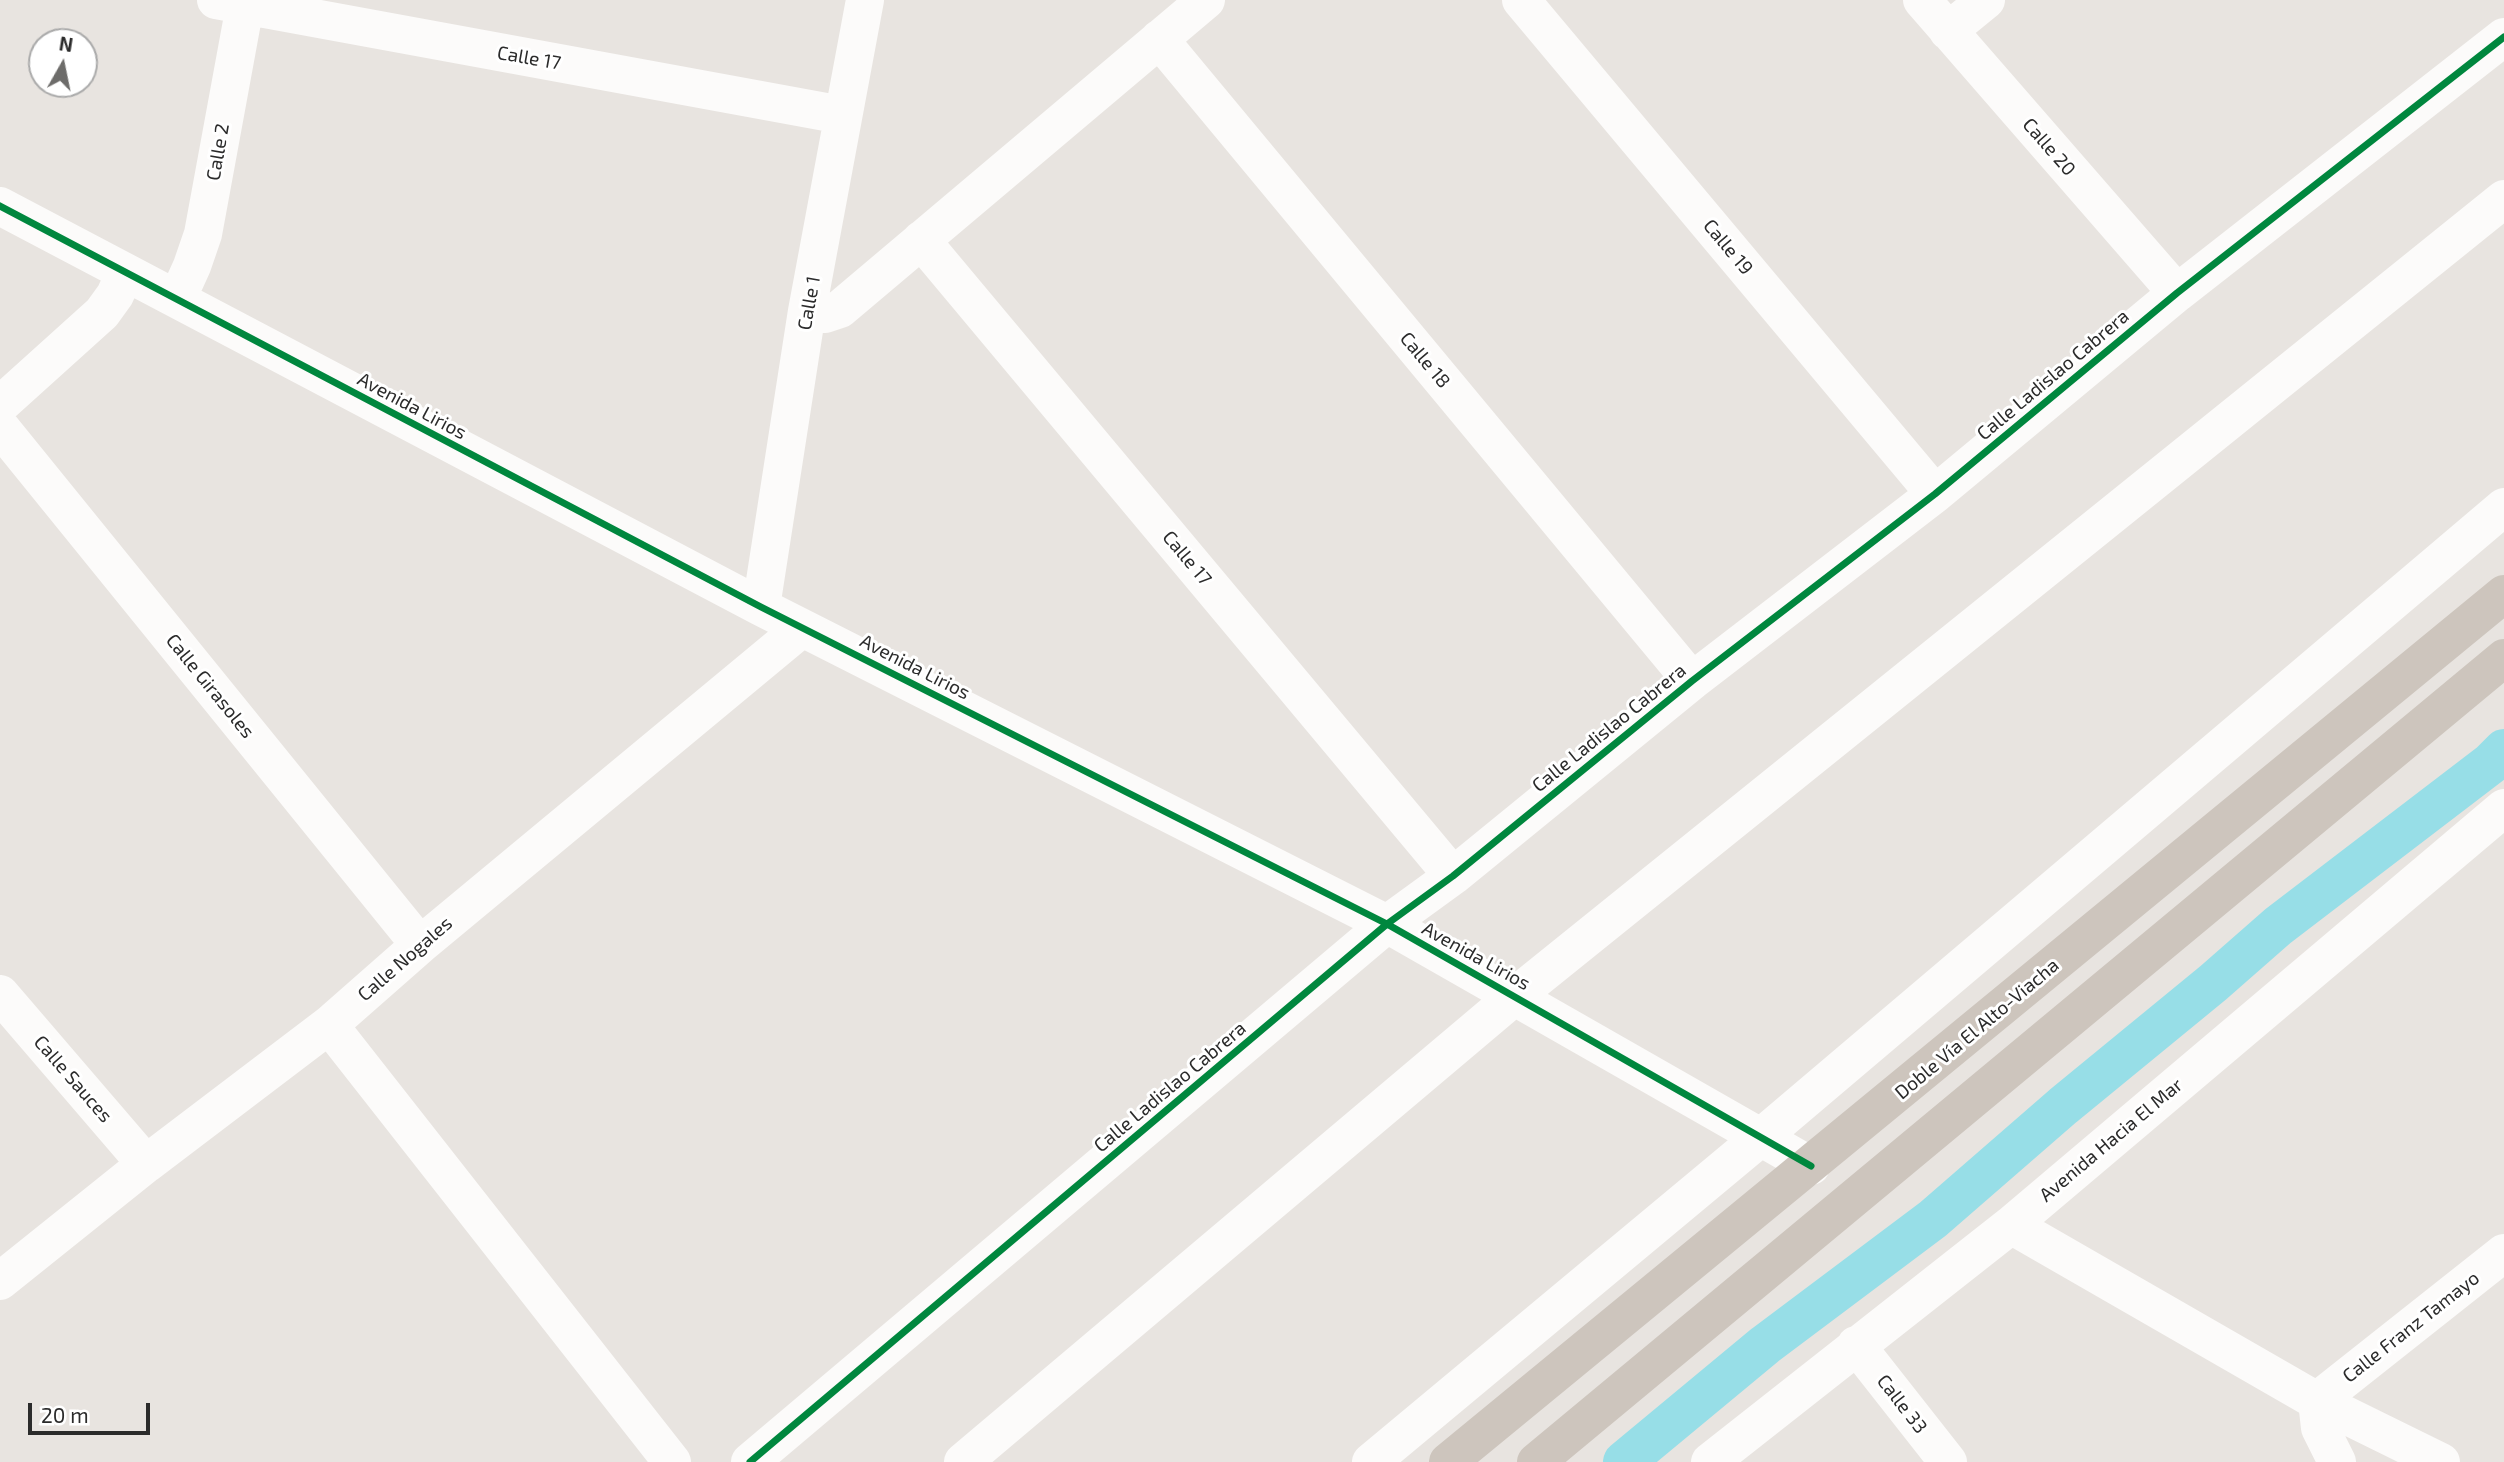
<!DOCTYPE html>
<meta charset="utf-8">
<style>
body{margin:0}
#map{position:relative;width:2504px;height:1462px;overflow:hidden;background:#e8e4e0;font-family:"Exo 2",sans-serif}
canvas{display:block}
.north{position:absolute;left:28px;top:28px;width:70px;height:70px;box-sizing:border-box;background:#fff;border:2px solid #aaa;border-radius:50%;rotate:9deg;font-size:19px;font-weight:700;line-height:28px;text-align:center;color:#2b2b2b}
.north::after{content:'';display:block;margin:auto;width:24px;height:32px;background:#6d6c6a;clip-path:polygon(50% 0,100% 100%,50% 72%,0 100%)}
.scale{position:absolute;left:28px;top:1403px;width:122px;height:32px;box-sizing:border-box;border:4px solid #2b2b2b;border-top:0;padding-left:9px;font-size:21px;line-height:24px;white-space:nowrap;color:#2b2b2b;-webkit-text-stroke:5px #fff;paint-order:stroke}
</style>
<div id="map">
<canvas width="2504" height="1462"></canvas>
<div class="north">N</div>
<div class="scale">20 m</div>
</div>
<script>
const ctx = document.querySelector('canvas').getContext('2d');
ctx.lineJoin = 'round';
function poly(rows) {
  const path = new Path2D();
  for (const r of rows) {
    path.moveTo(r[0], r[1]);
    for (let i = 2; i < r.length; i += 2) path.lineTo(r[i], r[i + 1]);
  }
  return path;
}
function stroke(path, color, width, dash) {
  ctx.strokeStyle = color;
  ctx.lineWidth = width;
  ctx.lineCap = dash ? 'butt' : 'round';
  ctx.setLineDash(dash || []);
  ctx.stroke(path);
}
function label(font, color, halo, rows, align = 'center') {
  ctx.font = font + ' "Exo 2",sans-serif';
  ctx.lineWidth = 6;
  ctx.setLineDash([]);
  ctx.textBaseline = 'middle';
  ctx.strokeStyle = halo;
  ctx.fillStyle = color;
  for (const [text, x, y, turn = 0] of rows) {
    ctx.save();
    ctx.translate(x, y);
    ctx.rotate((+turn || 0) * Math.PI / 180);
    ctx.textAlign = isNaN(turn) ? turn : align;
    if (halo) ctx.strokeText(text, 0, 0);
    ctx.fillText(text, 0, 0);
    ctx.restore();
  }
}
stroke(poly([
 [1624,1462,1765,1345,1933,1219,2063,1106,2213,983,2278,926,2490,764,2504,750]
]), '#97dee7', 42);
stroke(poly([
 [216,0,842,115],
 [1521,0,1935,494],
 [1922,0,2177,293],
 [1948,31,1986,0],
 [1159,39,1692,681],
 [0,206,761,607,1387,924,1811,1166],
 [921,240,1453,876],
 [177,299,192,266,203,234,246,0],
 [807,311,825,314,840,309,1206,0],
 [0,405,102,313,115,295,125,273],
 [0,427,420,945],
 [761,607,807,311,865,0],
 [0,994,146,1164],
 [329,1025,672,1462],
 [2011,1225,2317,1401,2441,1462],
 [0,1281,146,1164,329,1025,420,945,802,628],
 [1856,1345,1948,1462],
 [2317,1401,2504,1253],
 [2317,1401,2320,1428,2337,1462],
 [750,1462,1387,924,1453,876,1692,681,1935,494,2177,293,2504,37],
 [963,1462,1515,996,2504,199],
 [1371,1462,1760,1138,2504,507],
 [1710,1462,2011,1225,2504,808]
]), '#fcfbfa', 38);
stroke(poly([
 [1448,1462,2504,594],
 [1536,1462,2504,658]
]), '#cdc5bd', 38);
stroke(poly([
 [0,206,761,607,1387,924,1811,1166],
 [750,1462,1387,924,1453,876,1692,681,1935,494,2177,293,2504,37]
]), '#00873e', 7);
label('19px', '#2b2b2b', '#fff', [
 ["Calle 17",529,58,10],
 ["Calle 20",2049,147,49],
 ["Calle 2",218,152,-80],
 ["Calle 19",1728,247,50],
 ["Calle 1",809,303,-80],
 ["Calle 18",1425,360,50],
 ["Calle Ladislao Cabrera",2053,375,-40],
 ["Avenida Lirios",412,406,28],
 ["Calle 17",1187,558,50],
 ["Avenida Lirios",915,667,27],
 ["Calle Girasoles",210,686,51],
 ["Calle Ladislao Cabrera",1609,728,-39],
 ["Avenida Lirios",1476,956,29],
 ["Calle Nogales",405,959,-41],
 ["Doble Vía El Alto-Viacha",1977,1029,-40],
 ["Calle Sauces",73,1079,49],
 ["Calle Ladislao Cabrera",1170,1087,-40],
 ["Avenida Hacia El Mar",2111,1140,-40],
 ["Calle Franz Tamayo",2411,1327,-38],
 ["Calle 33",1902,1404,52]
]);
</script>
